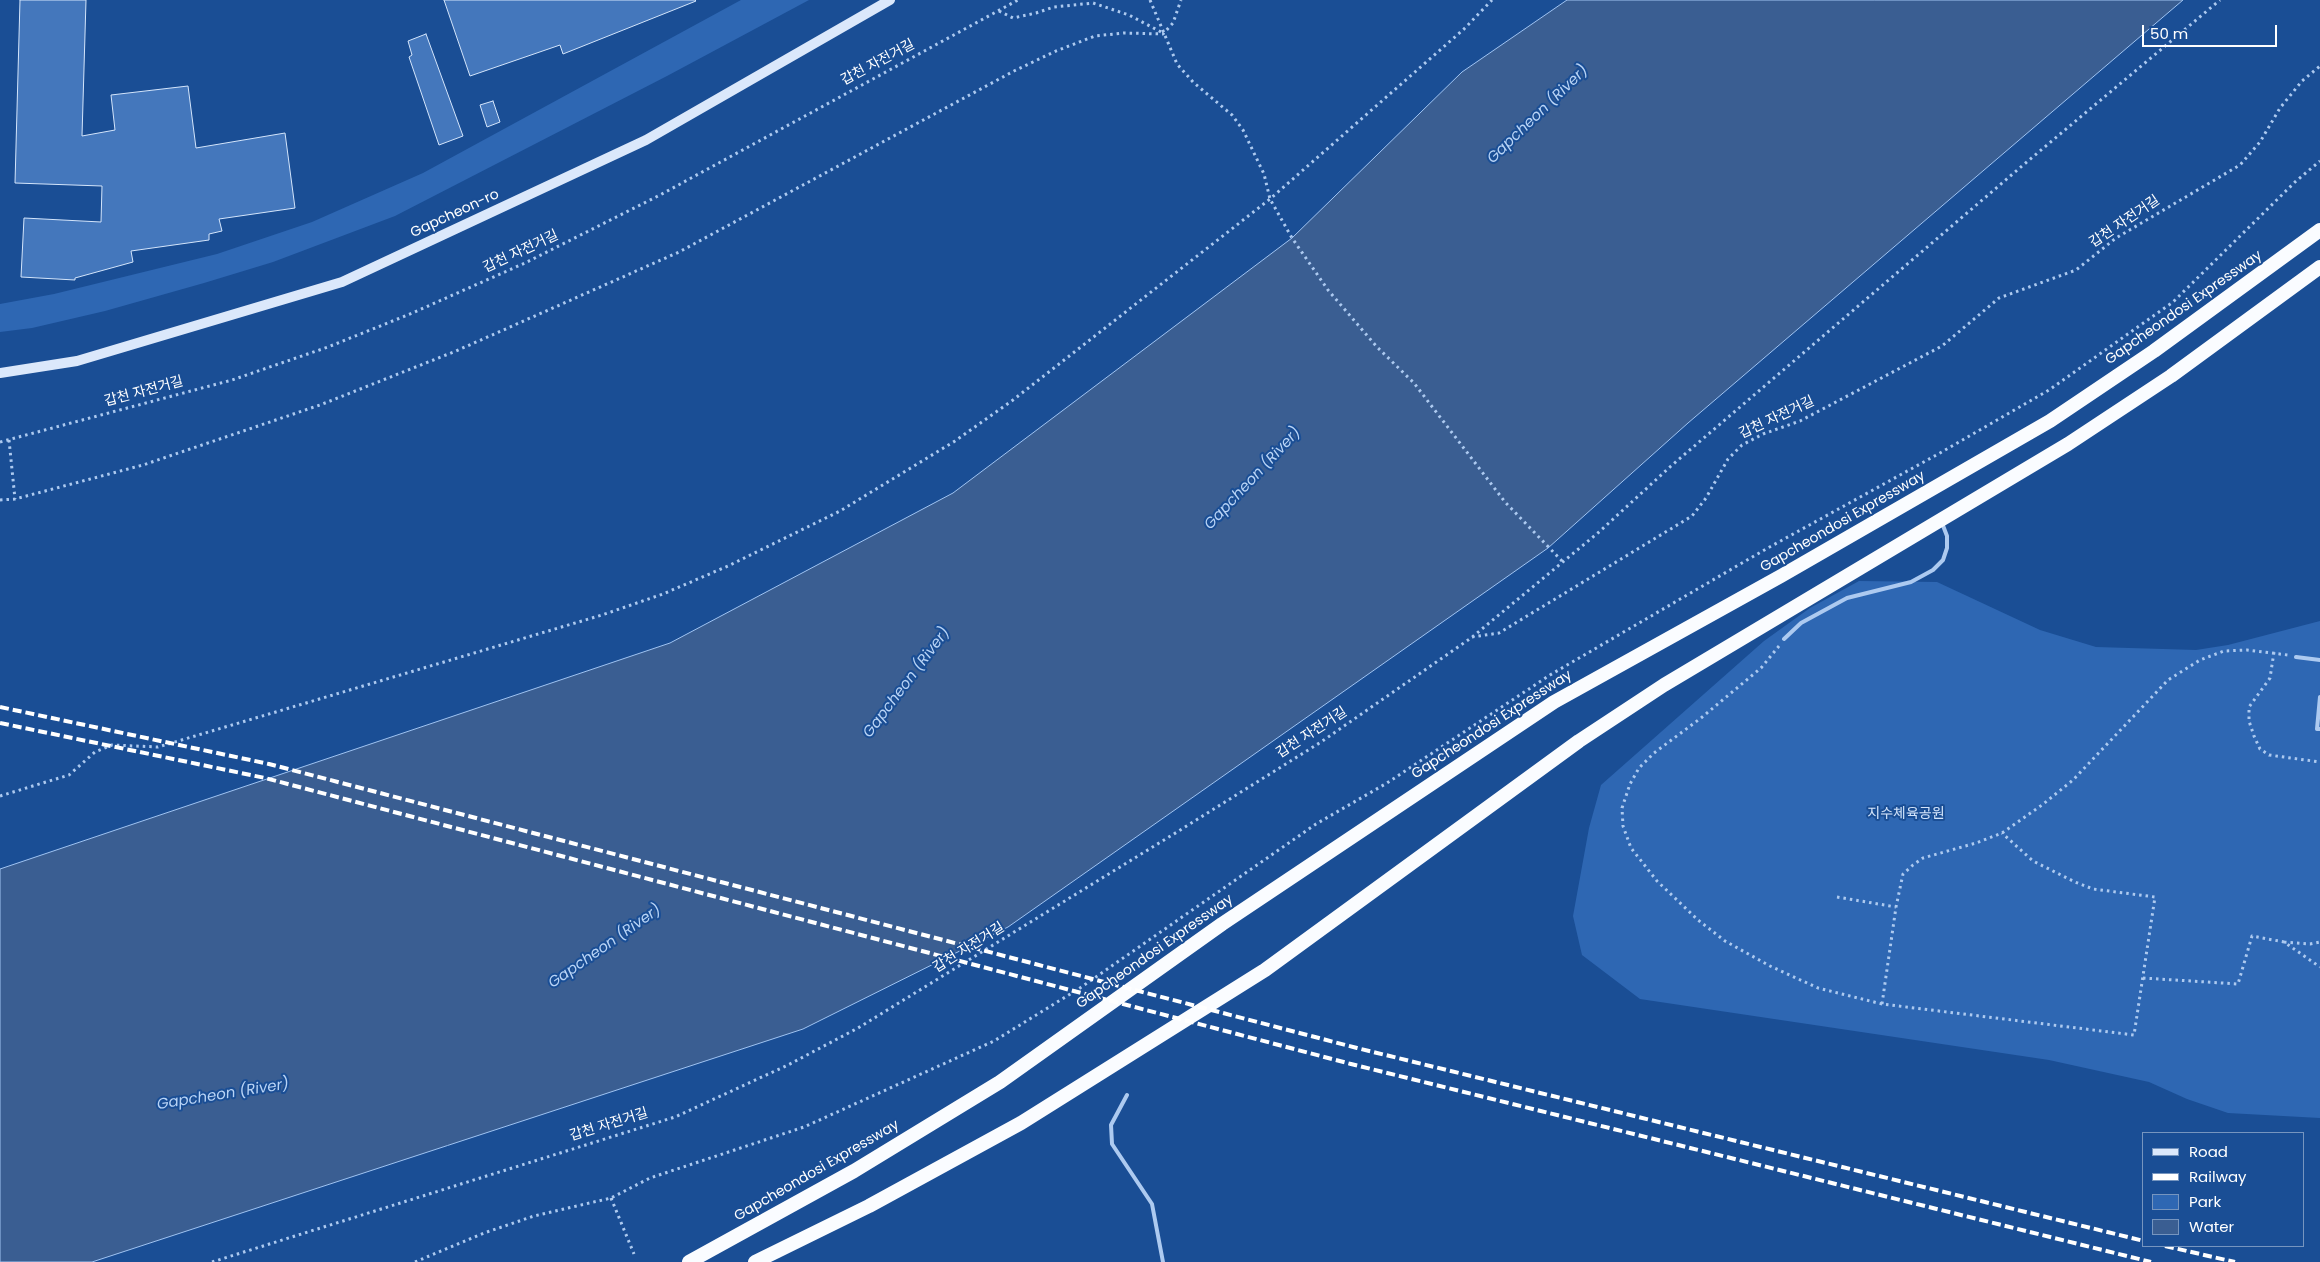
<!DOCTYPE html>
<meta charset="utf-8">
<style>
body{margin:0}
#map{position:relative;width:2320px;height:1262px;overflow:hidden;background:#1a4e95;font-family:Poppins,sans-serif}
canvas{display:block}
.legend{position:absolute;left:2142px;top:1132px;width:162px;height:115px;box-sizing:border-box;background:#1a4e95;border:1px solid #7695bf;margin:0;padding:6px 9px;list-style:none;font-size:15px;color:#fff}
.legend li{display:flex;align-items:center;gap:10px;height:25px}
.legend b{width:25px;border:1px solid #7695bf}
.scale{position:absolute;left:2142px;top:25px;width:135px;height:22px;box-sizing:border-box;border:2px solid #fff;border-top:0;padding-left:6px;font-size:15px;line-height:18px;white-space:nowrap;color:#fff;-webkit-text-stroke:4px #1a4e95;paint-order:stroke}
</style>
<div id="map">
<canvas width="2320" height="1262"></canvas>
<ul class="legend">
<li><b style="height:6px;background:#dbe8fb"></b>Road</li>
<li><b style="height:6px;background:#fff"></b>Railway</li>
<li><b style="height:14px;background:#2e67b3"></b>Park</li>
<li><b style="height:14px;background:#3a5e92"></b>Water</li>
</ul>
<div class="scale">50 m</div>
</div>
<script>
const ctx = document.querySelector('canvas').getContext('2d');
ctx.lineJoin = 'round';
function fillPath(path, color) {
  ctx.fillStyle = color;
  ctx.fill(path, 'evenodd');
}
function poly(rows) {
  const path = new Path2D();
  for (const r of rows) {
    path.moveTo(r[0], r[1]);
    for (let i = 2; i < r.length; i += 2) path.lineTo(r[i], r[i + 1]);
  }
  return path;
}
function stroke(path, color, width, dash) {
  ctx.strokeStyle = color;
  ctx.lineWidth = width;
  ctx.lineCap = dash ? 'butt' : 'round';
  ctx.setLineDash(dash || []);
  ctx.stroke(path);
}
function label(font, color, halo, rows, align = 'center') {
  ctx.font = font + ' Poppins,"Noto Sans KR",sans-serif';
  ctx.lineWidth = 4;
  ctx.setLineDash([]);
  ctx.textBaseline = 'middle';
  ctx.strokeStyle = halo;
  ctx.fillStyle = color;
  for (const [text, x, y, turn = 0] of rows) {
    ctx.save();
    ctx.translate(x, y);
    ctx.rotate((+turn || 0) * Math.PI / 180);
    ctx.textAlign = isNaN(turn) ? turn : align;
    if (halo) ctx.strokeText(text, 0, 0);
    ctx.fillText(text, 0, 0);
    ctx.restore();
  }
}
fillPath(poly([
 [741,0,809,0,667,76,395,216,273,262,204,283,105,311,32,328,0,332,0,304,54,294,217,254,312,222,423,173],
 [1859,581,1937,582,2040,630,2096,647,2196,650,2228,645,2320,621,2320,1118,2228,1113,2187,1099,2149,1082,2049,1060,1640,999,1582,955,1573,916,1589,828,1601,785,1764,641,1810,608]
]), '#2e67b3');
const water = poly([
 [1567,0,2183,0,1688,423,1548,548,1008,927,803,1029,92,1262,0,1262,0,869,670,643,953,493,1292,238,1462,72,1567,0]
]);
fillPath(water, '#3a5e92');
stroke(water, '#a0c4f2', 1);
const building = poly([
 [20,0,86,0,82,136,115,130,111,95,188,86,196,148,285,133,295,208,219,219,222,231,209,234,209,240,131,251,133,262,75,278,75,280,21,277,24,218,101,222,102,186,15,183,20,0],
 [444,0,695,0,696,1,563,54,560,45,470,76,444,0],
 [426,34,463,136,439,145,409,57,412,55,408,41,426,34],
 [493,101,500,122,487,127,480,105,493,101]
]);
fillPath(building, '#4477bc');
stroke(building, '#d4e5fb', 1);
stroke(poly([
 [1150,0,1177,64,1193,82,1232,115,1243,130,1264,174,1270,199,1292,238,1328,290,1377,347,1414,383,1505,502,1562,561],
 [999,11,1013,18,1036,13,1054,7,1093,3,1129,15,1163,33],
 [9,440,15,499],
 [0,442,232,380,328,347,410,314,525,263,660,195,1018,0],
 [0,500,15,499,143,465,320,405,456,351,679,252,1014,71,1056,51,1095,36,1124,33,1163,34,1173,23,1181,0],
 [1472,637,1499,633,1692,516,1706,498,1728,459,1742,445,1763,434,1800,421,1942,346,1999,298,2076,270,2116,238,2240,165,2260,142,2280,108,2302,81,2320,66],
 [1779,646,1761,668,1701,718,1654,753,1639,768,1630,784,1622,808,1623,826,1631,848,1657,881,1698,920,1725,941,1770,966,1818,988,1882,1004,2134,1035,2155,897,2093,889,2075,882,2033,861,2002,833],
 [2274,652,2270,678,2249,707,2249,721,2254,736,2260,749,2269,755,2320,762],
 [0,796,69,775,95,752,112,745,158,747,602,615,663,594,728,566,840,511,955,441,1013,400,1270,199,1464,29,1492,0],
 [1837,897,1896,907],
 [2284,942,2310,944,2320,942],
 [2143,978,2238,984,2252,936,2284,942,2320,967],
 [1882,1004,1896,907,1903,874,1913,865,1923,858,1976,843,2002,833,2042,805,2073,780,2168,680,2200,660,2224,651,2247,650,2288,655],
 [611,1198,634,1254],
 [212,1262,675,1117,788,1065,858,1028,1177,832,1321,742,1471,638,1599,532,1671,466,2022,166,2220,0],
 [415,1262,484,1233,534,1216,611,1198,650,1178,804,1127,994,1041,1080,988,1316,824,1387,783,1550,675,1766,549,1940,453,2049,390,2173,302,2295,182,2320,161]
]), '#adcaf0', 3, [2.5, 4]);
stroke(poly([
 [1784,639,1801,623,1847,598,1911,582,1933,570,1943,560,1947,548,1947,536,1942,523],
 [2296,657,2320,660],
 [2320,697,2317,729,2320,729],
 [1127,1095,1111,1125,1112,1144,1152,1204,1163,1262]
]), '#adcaf0', 4);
stroke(poly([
 [0,373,77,361,342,282,646,140,890,0]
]), '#dbe8fb', 10);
stroke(poly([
 [689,1262,854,1171,1000,1082,1222,924,1554,702,1781,576,2050,421,2154,351,2320,230],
 [755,1262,869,1206,1021,1123,1265,970,1579,741,1664,685,2068,444,2171,376,2320,267]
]), '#fafcff', 14);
stroke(poly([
 [0,707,269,764,1357,1048,2144,1241],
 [0,723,265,778,1351,1064,2151,1262],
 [2165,1246,2235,1262]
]), '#fff', 4, [9, 4]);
label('14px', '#fff', '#1a4e95', [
 ["갑천 자전거길",878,63,-28],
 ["Gapcheon-ro",455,214,-25],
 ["갑천 자전거길",2125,222,-34],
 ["갑천 자전거길",521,252,-25],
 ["Gapcheondosi Expressway",2184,308,-35],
 ["갑천 자전거길",144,392,-15],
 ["갑천 자전거길",1777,418,-25],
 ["Gapcheondosi Expressway",1843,522,-30],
 ["Gapcheondosi Expressway",1492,725,-33],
 ["갑천 자전거길",1312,733,-33],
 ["갑천 자전거길",969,948,-32],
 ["Gapcheondosi Expressway",1155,952,-35],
 ["갑천 자전거길",609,1125,-17],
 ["Gapcheondosi Expressway",817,1171,-30]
]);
label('14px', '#d4e5fb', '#1a4e95', [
 ["지수체육공원",1906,814]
]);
label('italic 15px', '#b9d4f6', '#1a4e95', [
 ["Gapcheon (River)",1538,115,-44],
 ["Gapcheon (River)",1253,479,-47],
 ["Gapcheon (River)",907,683,-53],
 ["Gapcheon (River)",605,947,-35],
 ["Gapcheon (River)",223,1095,-9]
]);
</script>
